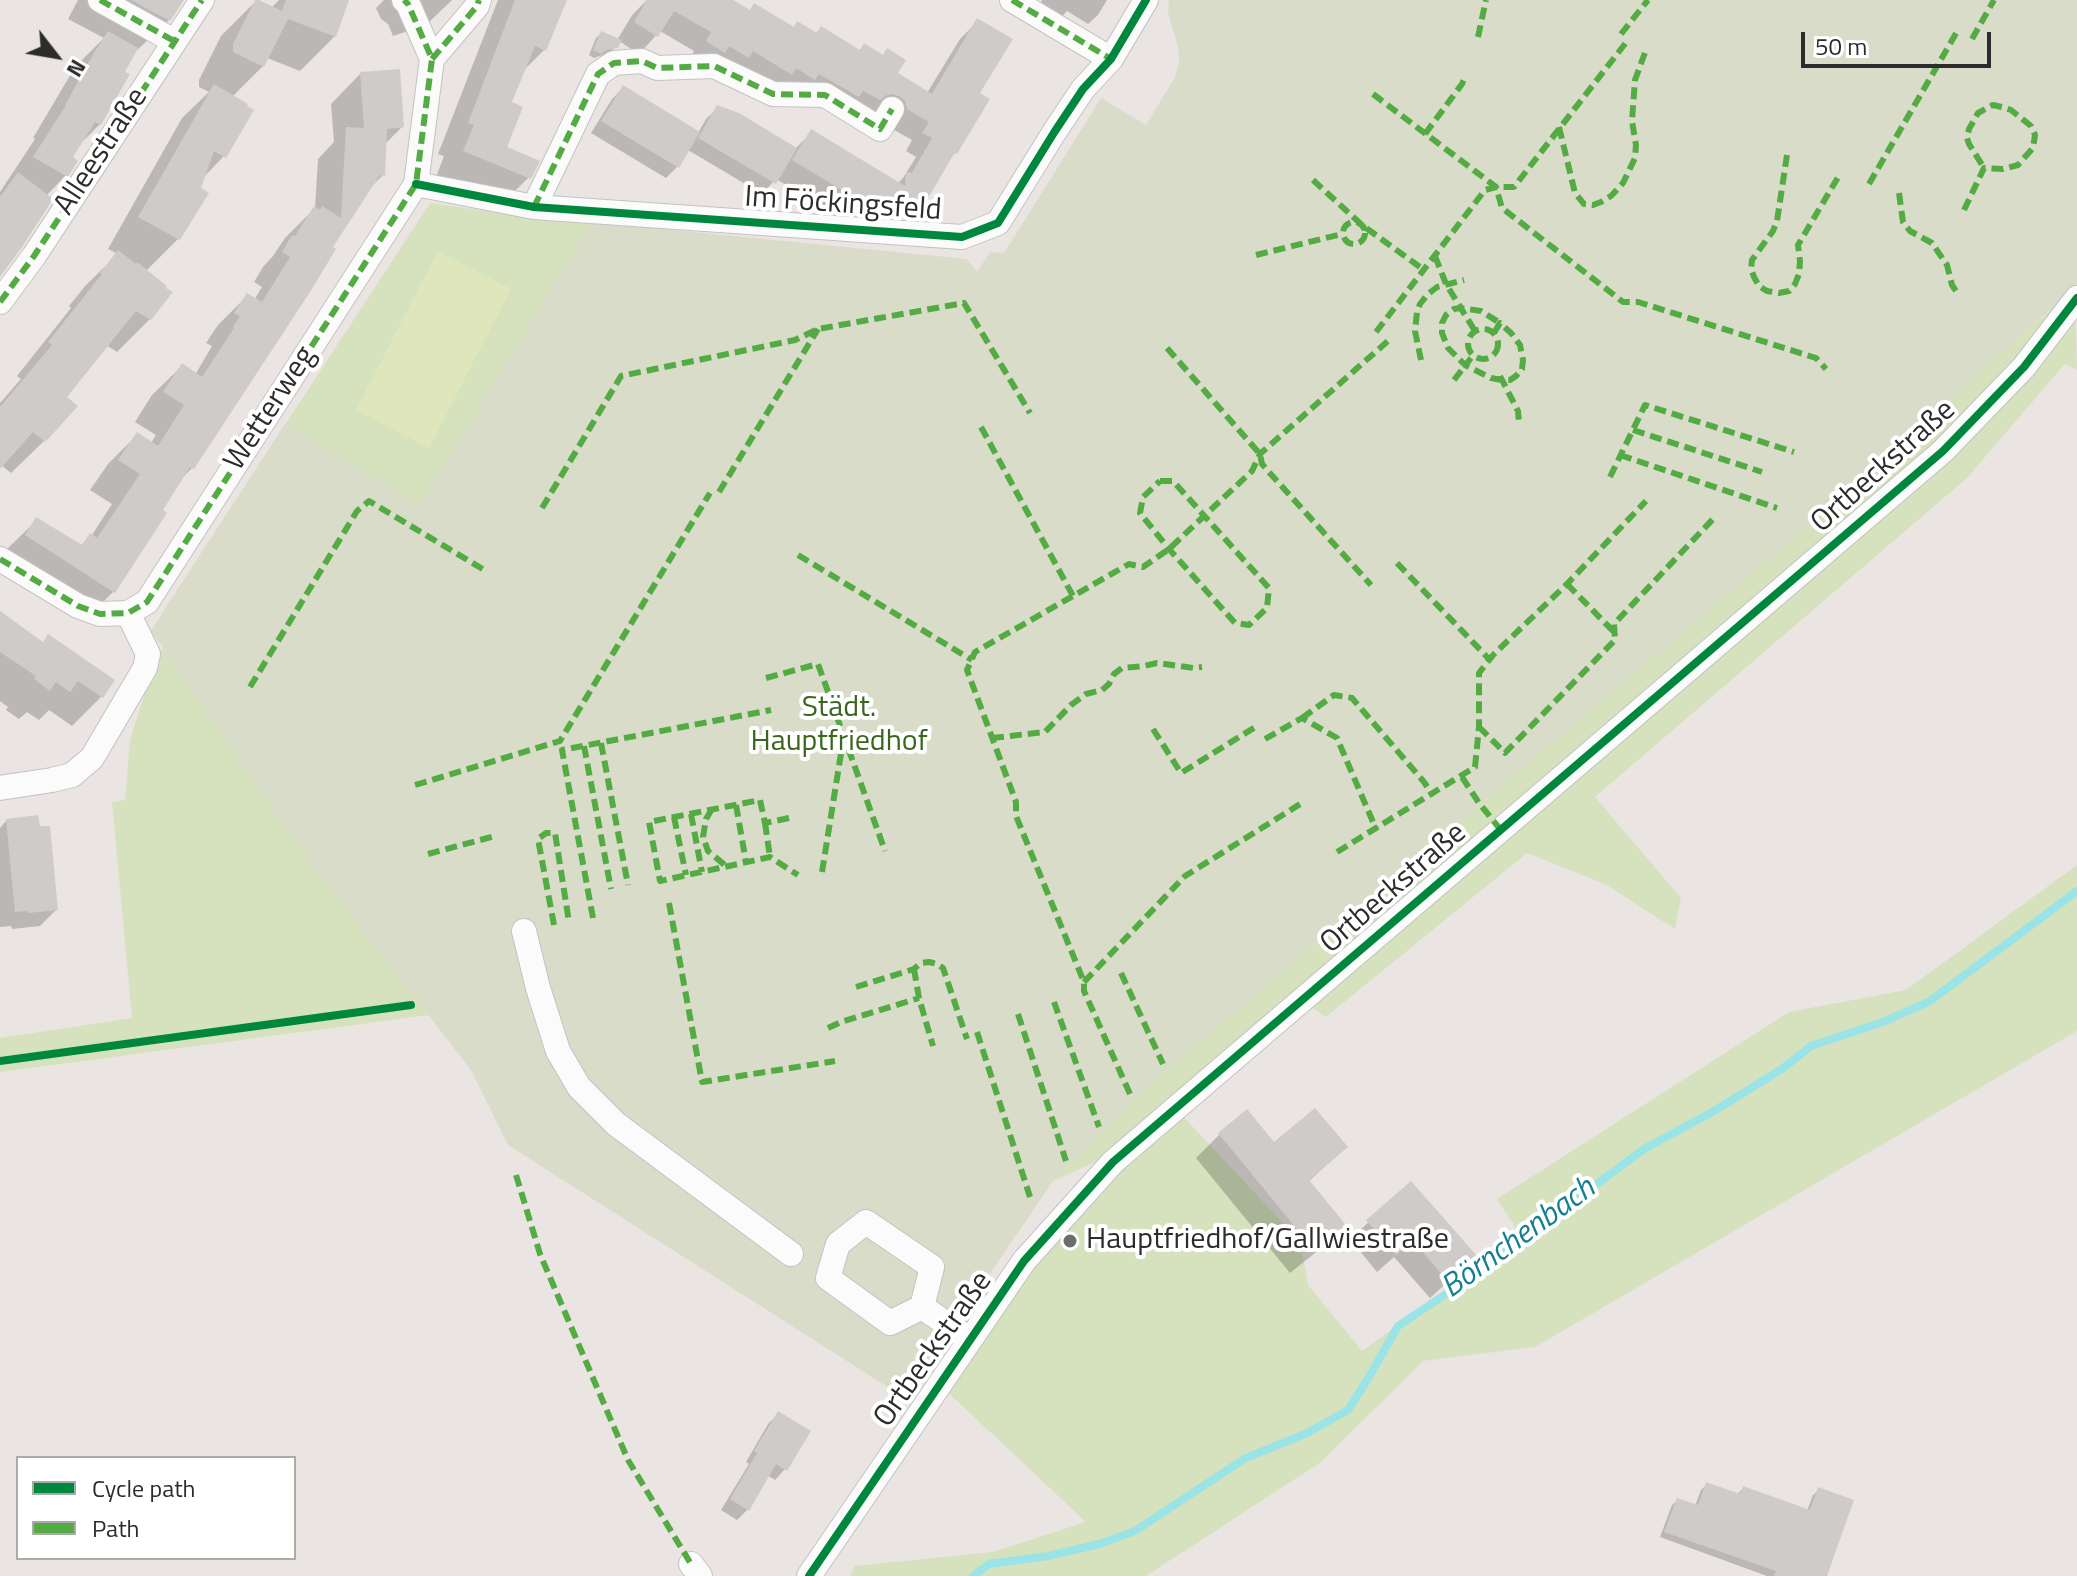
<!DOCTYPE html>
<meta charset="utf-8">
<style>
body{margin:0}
#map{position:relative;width:2077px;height:1576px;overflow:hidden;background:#eae5e2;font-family:"Titillium Web",sans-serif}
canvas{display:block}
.legend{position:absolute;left:16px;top:1456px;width:280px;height:104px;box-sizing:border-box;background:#fff;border:2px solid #ababab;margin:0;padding:10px 14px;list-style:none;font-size:24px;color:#2c2c2c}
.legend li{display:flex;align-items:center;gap:16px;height:40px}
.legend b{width:40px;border:2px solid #ababab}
.north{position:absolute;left:16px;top:16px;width:80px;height:80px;-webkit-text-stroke:6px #fff;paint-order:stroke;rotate:121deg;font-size:22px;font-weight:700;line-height:32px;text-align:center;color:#2c2c2c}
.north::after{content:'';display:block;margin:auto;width:28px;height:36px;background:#2c2c2c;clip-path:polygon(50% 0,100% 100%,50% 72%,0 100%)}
.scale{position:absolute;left:1801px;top:32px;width:190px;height:36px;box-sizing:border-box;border:4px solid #2c2c2c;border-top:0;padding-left:10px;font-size:24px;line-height:28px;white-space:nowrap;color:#2c2c2c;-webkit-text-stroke:6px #fff;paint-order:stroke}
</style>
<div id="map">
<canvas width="2077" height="1576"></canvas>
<ul class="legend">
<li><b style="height:10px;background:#00873e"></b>Cycle path</li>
<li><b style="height:10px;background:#54ab44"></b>Path</li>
</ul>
<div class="north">N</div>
<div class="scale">50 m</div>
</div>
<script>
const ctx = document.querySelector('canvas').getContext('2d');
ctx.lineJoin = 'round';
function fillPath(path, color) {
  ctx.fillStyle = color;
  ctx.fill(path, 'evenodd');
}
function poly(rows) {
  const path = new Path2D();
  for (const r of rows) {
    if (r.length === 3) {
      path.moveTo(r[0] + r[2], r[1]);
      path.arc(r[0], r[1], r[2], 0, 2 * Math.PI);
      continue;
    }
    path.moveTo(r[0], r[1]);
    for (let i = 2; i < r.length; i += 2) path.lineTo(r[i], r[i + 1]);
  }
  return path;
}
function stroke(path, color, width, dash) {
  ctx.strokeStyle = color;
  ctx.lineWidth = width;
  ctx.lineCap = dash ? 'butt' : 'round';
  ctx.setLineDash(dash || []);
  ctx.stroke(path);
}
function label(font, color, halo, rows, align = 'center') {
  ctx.font = font + ' "Titillium Web",sans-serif';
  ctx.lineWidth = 8;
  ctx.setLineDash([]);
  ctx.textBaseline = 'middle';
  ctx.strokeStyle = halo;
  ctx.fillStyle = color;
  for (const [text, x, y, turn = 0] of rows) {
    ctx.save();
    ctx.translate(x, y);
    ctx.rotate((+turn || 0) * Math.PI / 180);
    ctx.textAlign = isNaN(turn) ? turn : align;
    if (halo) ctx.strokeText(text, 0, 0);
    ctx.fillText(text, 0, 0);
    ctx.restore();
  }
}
fillPath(poly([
 [430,203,522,216,592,222,420,505,164,610],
 [2075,290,2077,370,2065,364,1967,478,1595,797,1681,898,1675,929,1605,884,1527,853,1326,1017,1309,1005,1109,1156,1053,1181,1151,1083,1918,432,1999,354],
 [163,647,304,855,429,1015,0,1072,0,1038,132,1018,112,802,125,800,130,740,152,670],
 [2077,865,2077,1031,1535,1347,1423,1361,1321,1462,1146,1576,850,1576,855,1566,993,1552,1086,1522,939,1384,1024,1261,1179,1112,1300,1241,1308,1285,1362,1351,1521,1236,1497,1199,1789,1012,1906,990]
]), '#d5e2bd');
fillPath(poly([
 [1169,0,2077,0,2077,287,1999,354,1918,432,1151,1083,1053,1181,951,1331,908,1400,508,1145,471,1070,304,855,163,647,150,632,285,424,420,505,592,222,967,259,977,272,990,252,1004,253,1101,98,1146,125,1175,77,1179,62,1178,47,1168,13]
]), '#dadcca');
fillPath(poly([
 [438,251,511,289,429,448,356,410]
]), '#dfe6bb');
fillPath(poly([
 [78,0,182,0,169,20,133,54,100,124,79,145,71,158,66,175,46,196,0,273,0,192,35,139,33,138,75,67,104,38,68,19],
 [279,0,347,0,335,36,300,71,267,58,263,66,232,97,224,156,202,179,179,238,146,271,163,288,150,319,117,352,106,345,64,397,44,441,11,473,1,465,0,466,0,403,21,379,17,376,71,308,69,306,86,285,118,254,108,249,182,118,209,92,199,87,199,80,221,36,256,1,271,8],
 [384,0,452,0,426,25,393,36,388,24,381,19,376,8],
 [498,0,565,0,544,50,522,72,509,103,505,148,537,162,528,178,497,209,434,182,444,156,438,154],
 [647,0,729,0,749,11,792,29,798,23,815,34,821,28,859,51,864,45,882,56,888,50,896,74,927,93,960,39,978,21,977,94,956,152,948,160,924,200,925,201,908,218,865,215,853,226,776,179,762,194,688,150,677,167,666,178,591,133,612,99,623,88,698,133,706,119,718,108,795,149,812,132,897,184,903,178,916,157,906,151,912,140,889,127,881,113,689,59,694,51,660,31,639,54,619,41,611,52,594,58,589,55,596,38,602,33,617,40,633,14],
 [1042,0,1107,0,1098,15,1088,24,1067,11,1055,24,1036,12],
 [360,74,402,127,384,145,383,175,367,191,192,468,178,482,114,591,84,621,0,561,7,549,37,520,80,546,92,535,112,504,90,490,108,464,138,434,151,443,156,435,135,422,152,395,182,366,195,375,212,346,206,343,218,325,247,296,254,300,262,287,254,282,263,267,273,256,285,238,315,208,318,159,334,142,331,104],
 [0,613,102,696,72,726,49,710,39,720,27,712,19,719,6,710,8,707,0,701],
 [7,820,56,910,40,926,12,929,11,926,0,927,0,828],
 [1246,1112,1274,1145,1346,1147,1308,1182,1344,1225,1320,1249,1290,1273,1196,1158,1219,1135],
 [1411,1184,1475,1257,1430,1298,1394,1257,1377,1272,1350,1239],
 [778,1414,785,1469,775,1480,767,1475,747,1510,737,1520,721,1510,749,1464,746,1462,768,1424],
 [1707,1484,1737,1495,1743,1488,1807,1511,1813,1495,1819,1490,1825,1576,1767,1576,1660,1537,1672,1505,1678,1500,1695,1506,1701,1490]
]), '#0003');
stroke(poly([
 [973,1576,989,1564,1048,1556,1099,1544,1135,1531,1244,1459,1307,1433,1348,1410,1369,1377,1398,1326,1467,1280,1644,1149,1714,1111,1782,1069,1811,1046,1883,1022,1930,1001,2077,891]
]), '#9ae3e6', 8);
fillPath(poly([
 [131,0,184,0,170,21],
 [255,0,259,0,282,11,286,0,349,0,336,37,288,19,264,67,233,52,233,44],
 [515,0,567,0,546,51,535,46,512,102,523,107,507,147,540,161,531,179,463,151,474,125,468,123],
 [647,0,733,0,750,10,754,3,794,27,797,21,817,33,821,26,860,50,864,43,883,55,887,48,906,60,898,73,932,94,977,18,1013,39,980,93,990,99,957,154,955,152,927,200,928,201,880,197,873,209,792,160,811,129,905,186,906,172,912,173,932,138,922,133,929,122,907,109,905,101,899,96,891,94,885,96,880,100,863,91,859,97,819,74,815,80,796,68,792,75,753,51,749,58,729,46,725,53,706,41,711,32,674,11,658,37,634,22],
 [108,31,138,48,125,72,130,74,101,125,95,122,73,157,78,161,68,177,33,157,66,105,65,105,94,53],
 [601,31,622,40,618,48,606,50,601,54,593,50],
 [400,69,404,127,387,129,385,176,380,175,333,247,336,249,310,292,194,469,190,467,163,510,167,513,115,593,25,535,36,517,82,545,90,533,97,538,140,474,118,460,137,432,158,446,184,405,163,392,182,363,202,377,234,328,233,327,240,316,234,313,247,293,262,302,290,257,282,252,292,235,295,236,314,206,320,210,322,206,341,218,346,127,364,128,360,72],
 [214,84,248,104,247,106,254,110,226,158,214,151,201,188,209,193,180,240,138,217],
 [623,85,700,132,679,168,601,121],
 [717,105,739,113,797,148,776,184,698,138],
 [18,172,53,199,22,247,0,277,0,197],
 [118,250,136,264,137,262,167,286,166,288,173,292,151,320,136,311,67,397,78,406,50,437,45,442,33,432,0,469,0,407,52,345,48,342,102,274,100,273],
 [0,611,43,642,48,634,115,680,103,698,78,681,70,692,56,682,50,691,34,679,36,676,0,652],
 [38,815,40,826,50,826,58,910,28,913,27,911,15,912,6,819],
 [1315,1108,1348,1147,1309,1180,1346,1225,1315,1251,1218,1133,1247,1109,1274,1142],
 [1411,1181,1478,1257,1449,1282,1413,1241,1396,1255,1366,1220],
 [778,1411,811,1431,787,1471,776,1464,749,1511,730,1499,757,1453,754,1451],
 [1706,1482,1740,1494,1743,1486,1810,1510,1818,1487,1854,1500,1827,1576,1774,1576,1776,1571,1664,1532,1677,1498,1698,1505]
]), '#cfcbc9');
const minor = poly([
 [100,0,174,41],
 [1012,0,1111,59],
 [432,59,477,6,479,0],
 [416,184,534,207,962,237,998,223,1055,131,1083,89,1111,59,1146,0],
 [534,207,598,74,614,63,642,61,657,68,714,66,773,94,825,95,880,129,892,109],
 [0,302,34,256,202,0],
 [0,559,78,606,100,614,128,613,147,602,416,184,432,59,408,4,404,0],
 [0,788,52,780,72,775,92,758,145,668,148,654,128,613],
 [524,931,538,988,558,1051,579,1087,616,1124,791,1254],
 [922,1307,890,1323,828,1278,838,1244,866,1222,932,1267,922,1307,969,1339],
 [691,1564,700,1576],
 [809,1576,1024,1261,1113,1162,1943,451,2024,367,2077,298]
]);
stroke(minor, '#c4c2c2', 26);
stroke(minor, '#fcfbfb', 24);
stroke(poly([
 [100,0,174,41],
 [1012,0,1111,59],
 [1621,34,1648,0],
 [1478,37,1486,0],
 [1972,39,1994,0],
 [432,59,477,6,479,0],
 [1373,94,1496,187,1502,208,1623,302,1638,302,1816,358,1826,369],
 [1559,127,1575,193,1584,204,1593,205,1601,202,1611,196,1623,183,1635,158,1636,145,1632,121,1635,80,1646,50],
 [1425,134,1462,84,1466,75],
 [1787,155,1777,221,1773,231,1752,260,1751,269,1754,277,1759,286,1767,291,1779,293,1789,291,1795,284,1799,274,1800,261,1798,245,1840,174],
 [1313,180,1362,225,1424,270],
 [1869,184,1958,30],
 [1899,193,1903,222,1910,231,1932,243,1947,265,1952,285,1958,294],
 [534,207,598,74,614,63,642,61,657,68,714,66,773,94,825,95,880,129,892,109],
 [1964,210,1984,168,2003,169,2018,165,2033,148,2035,135,2031,126,2011,110,2002,107,1993,105,1978,113,1969,129,1967,138,1969,144,1984,168],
 [1354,233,11],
 [1256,255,1342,234],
 [1435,256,1446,284,1475,331],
 [0,302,34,256,202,0],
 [1483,344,15],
 [1376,332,1485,190,1496,187,1514,187,1628,40],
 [1494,333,1500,323,1511,333,1520,345,1523,360,1522,369,1516,376,1510,380,1502,380,1491,378,1465,365,1448,348,1442,333,1442,323,1446,315,1454,309,1461,308,1481,311,1500,323],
 [1167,348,1260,454,1262,464,1268,471,1371,585],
 [1421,360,1415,331,1417,312,1420,304,1428,294,1437,287,1464,280],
 [1500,376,1518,411,1519,422],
 [1454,380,1471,358],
 [981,427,1073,596],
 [1633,430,1762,472],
 [1620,455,1777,508],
 [1610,477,1645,405,1794,452],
 [1160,481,1173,481,1269,588,1267,608,1249,625,1235,623,1169,549,1140,513,1143,497,1160,481],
 [719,492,818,329],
 [542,508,621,376,795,340,818,329,964,303,1030,413],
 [798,555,972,660],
 [0,559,78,606,100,614,128,613,147,602,416,184,432,59,408,4,404,0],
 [1397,563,1489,659],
 [1567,584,1615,633],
 [766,678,818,664,885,851],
 [250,687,357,511,369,501,486,571],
 [1302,718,1334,695,1352,698,1424,782,1432,794],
 [1479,727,1505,753,1615,640,1614,624,1713,519],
 [1153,729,1181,773,1257,726],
 [992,738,1045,732,1071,705,1086,694,1102,690,1109,684,1114,674,1122,668,1144,666,1157,663,1194,668,1202,667],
 [1265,739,1302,718,1337,738,1376,829],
 [601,743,628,885],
 [584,746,611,889],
 [1462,777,1479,803,1500,829],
 [415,785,560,741,710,493],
 [736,805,746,862],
 [712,809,706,819,703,837,708,851,726,866],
 [691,814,702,872],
 [674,817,686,875],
 [789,818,765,823,760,800,649,822,660,881,770,857,798,875],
 [765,823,770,857],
 [1337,852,1475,767,1479,727,1479,673,1494,654,1567,584,1646,501],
 [428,854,495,836],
 [822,872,843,741],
 [669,903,702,1082,835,1061],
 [593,918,562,750,771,710],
 [554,925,538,839,546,833,555,833,569,922],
 [914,969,919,998,933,1046],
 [1121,973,1163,1064],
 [1084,982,1185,876,1305,801],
 [856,987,914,969,921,963,929,962,937,964,943,968,967,1039],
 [1054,1002,1099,1127],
 [1018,1014,1066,1161],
 [828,1028,841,1022,919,998],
 [977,1032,1030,1197],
 [1130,1094,1084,991,1084,982,1016,816,1016,802,967,670,975,652,1129,564,1143,567,1169,549,1252,471,1260,454,1389,340],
 [516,1175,540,1254,628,1460,691,1564]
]), '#54ab44', 6, [12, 6]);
stroke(poly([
 [416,184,534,207,962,237,998,223,1055,131,1083,89,1111,59,1146,0],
 [0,1061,411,1005],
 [809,1576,1024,1261,1113,1162,1943,451,2024,367,2077,298]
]), '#00873e', 8);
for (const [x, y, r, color] of [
 [1070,1241,8,"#6e6d6c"]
]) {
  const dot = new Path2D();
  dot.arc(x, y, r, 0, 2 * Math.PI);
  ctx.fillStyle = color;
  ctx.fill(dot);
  stroke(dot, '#fff', 3);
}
label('30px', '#2c2c2c', '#fff', [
 ["Alleestraße",102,152,-57],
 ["Im Föckingsfeld",843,205,4],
 ["Wetterweg",271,409,-57],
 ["Ortbeckstraße",1884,467,-42],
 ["Ortbeckstraße",1394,889,-41],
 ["Ortbeckstraße",934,1350,-55]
]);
label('30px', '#3c661f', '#fff', [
 ["Städt.",839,709],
 ["Hauptfriedhof",839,743]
]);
label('30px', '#2c2c2c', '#fff', [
 ["Hauptfriedhof/Gallwiestraße",1086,1241]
], 'left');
label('italic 32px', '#157f8f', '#fff', [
 ["Börnchenbach",1519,1239,-36]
]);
</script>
